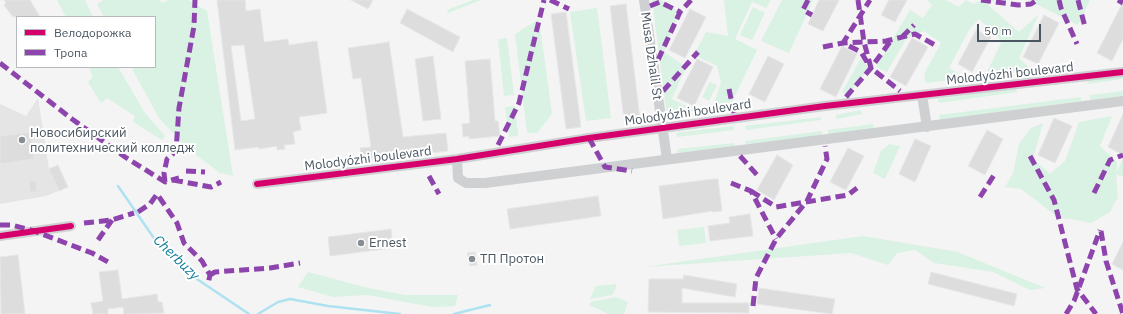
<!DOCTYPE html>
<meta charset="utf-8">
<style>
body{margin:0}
#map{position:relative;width:1123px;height:314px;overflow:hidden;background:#f4f4f4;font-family:"IBM Plex Sans",sans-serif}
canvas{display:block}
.legend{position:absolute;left:16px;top:16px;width:140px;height:52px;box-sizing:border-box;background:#fff;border:1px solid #b7bbc0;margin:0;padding:5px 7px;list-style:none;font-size:12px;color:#4a5661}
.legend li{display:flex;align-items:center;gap:8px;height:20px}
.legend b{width:20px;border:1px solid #b7bbc0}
.scale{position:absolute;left:977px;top:24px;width:64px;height:18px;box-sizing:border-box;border:2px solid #4a5661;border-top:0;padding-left:5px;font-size:12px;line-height:14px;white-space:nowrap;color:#4a5661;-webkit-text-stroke:3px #fff;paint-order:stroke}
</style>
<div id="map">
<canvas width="1123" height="314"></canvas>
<ul class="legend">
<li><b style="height:5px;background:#d6006c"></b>Велодорожка</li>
<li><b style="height:5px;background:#8e44ad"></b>Тропа</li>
</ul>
<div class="scale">50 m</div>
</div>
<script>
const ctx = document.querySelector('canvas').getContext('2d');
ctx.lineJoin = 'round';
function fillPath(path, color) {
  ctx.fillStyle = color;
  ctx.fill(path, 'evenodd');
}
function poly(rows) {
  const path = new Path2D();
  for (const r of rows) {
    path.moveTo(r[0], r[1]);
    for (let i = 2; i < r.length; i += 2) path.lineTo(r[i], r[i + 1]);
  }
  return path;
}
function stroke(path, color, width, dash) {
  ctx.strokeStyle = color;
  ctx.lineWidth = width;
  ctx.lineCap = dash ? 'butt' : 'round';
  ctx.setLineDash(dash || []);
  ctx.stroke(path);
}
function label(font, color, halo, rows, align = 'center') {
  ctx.font = font + ' "IBM Plex Sans",sans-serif';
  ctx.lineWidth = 4;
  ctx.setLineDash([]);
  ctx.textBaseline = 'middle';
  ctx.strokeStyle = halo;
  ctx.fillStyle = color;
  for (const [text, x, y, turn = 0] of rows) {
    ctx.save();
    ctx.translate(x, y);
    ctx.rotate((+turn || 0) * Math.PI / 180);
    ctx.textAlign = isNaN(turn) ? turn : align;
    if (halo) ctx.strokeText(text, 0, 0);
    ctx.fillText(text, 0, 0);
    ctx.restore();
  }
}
fillPath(poly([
 [38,98,49,169,58,165,68,187,46,196,0,204,0,104,26,116]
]), '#e6e5e6');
fillPath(poly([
 [57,0,85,0,93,17,66,17],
 [104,0,159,0,163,3,168,0,188,0,207,11,233,176,220,173,187,148,159,118,131,67,155,67,155,17,104,17,97,4],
 [473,0,481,0,448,13,447,10],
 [652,0,661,0,680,12,664,52,686,67,672,99,697,111,667,117],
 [724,0,771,0,766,8,752,2,735,39,757,50,730,106,712,109,721,83,717,66,694,55,706,32,728,36],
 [782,0,813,0,789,53,761,41],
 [927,0,946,0,959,7,966,0,973,4,983,0,995,0,988,5,1019,32,1039,14,1019,58,1032,70,985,76,1002,41,979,19,970,28,949,68,967,78,926,83,924,74,941,43,924,31,906,39,887,72,876,67,910,10,923,18,932,5],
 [1028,0,1090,0,1078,25],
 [753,7,765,13,752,40,740,35],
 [597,8,611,118,586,121,570,12],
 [539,19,552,114,537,133,527,133,515,34],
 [507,38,514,95,504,96,498,39],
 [861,58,869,68,849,94,842,92],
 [89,67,118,67,145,113,165,136,162,140,133,122,135,116,107,98,101,103,88,82,93,77],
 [1123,75,1123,79,1088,84,1087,81],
 [710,82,717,85,709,101,702,97],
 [1016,88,1017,92,939,103,938,99],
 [1123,91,1123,96,1090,100,1090,95],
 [1081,97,1081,101,940,120,939,115],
 [515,106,518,136,509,137,505,107],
 [861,110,862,114,836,119,836,115],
 [1112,116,1100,146,1117,162,1117,172,1123,158,1123,177,1116,174,1118,197,1110,212,1091,223,1071,219,1059,218,1021,189,1005,187,1013,173,1019,144,1031,128,1043,123,1033,159,1050,174,1065,161,1079,122],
 [821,117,821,120,746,130,745,126],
 [873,124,874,130,828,135,828,130],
 [733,126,734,130,677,137,676,133],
 [822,131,822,136,746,144,745,141],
 [734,143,735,146,678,154,677,149],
 [889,144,900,146,885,179,873,173,881,151],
 [704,227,706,243,679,246,677,230],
 [863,236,958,252,1045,288,1030,290,993,272,934,263,915,250,897,253,888,265,851,253,644,267],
 [308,272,368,288,405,295,458,295,455,306,432,307,368,295,333,297,298,287],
 [616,284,616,288,612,295,590,299,596,286],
 [616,297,628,302,624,314,608,314,589,305,591,302]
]), '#d9f2e3');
stroke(poly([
 [118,186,158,244,191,275,249,314],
 [258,314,278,302,290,299,328,306,400,314],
 [454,314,490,305]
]), '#aee2f0', 2.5);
const building = poly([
 [4,0,30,0,40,17,13,17,4,5,6,3,4,0],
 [217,0,245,0,246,11,260,9,264,42,288,39,289,45,317,41,327,113,299,117,301,130,293,132,295,144,284,145,285,149,277,150,277,146,259,149,258,147,235,150,217,0],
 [244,45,255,119,241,121,231,46,244,45],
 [351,0,373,0,368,9,351,0],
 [819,0,839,0,823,31,808,24,819,0],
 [889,0,907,0,895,22,881,15,889,0],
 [1123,2,1123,39,1112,61,1097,53,1123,2],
 [626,4,640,119,624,120,610,6,626,4],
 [407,9,460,37,453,52,400,23,407,9],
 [690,9,706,17,685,58,669,50,690,9],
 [566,12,581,127,566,129,551,14,566,12],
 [1044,15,1059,23,1038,64,1023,57,1044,15],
 [976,30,991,37,972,72,958,64,976,30],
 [912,38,928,47,906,86,890,77,912,38],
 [389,42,403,137,446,133,448,151,362,161,360,148,371,147,361,78,353,79,348,48,389,42],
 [842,46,857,54,836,97,820,89,842,46],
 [433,56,441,119,423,121,415,59,433,56],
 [768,56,784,64,765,102,749,94,768,56],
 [490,59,495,121,498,121,500,136,469,139,469,136,463,137,462,124,470,123,465,61,490,59],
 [697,59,713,67,694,106,677,98,697,59],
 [1123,114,1123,155,1108,147,1123,114],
 [1054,118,1072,126,1055,163,1038,155,1054,118],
 [987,130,1003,139,985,175,968,166,987,130],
 [31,132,34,159,0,164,0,136,31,132],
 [915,139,931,146,915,182,899,174,915,139],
 [848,148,864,156,846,190,830,182,848,148],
 [777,155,793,165,774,200,757,190,777,155],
 [58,165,68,187,59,191,49,169,58,165],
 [713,179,718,179,722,211,712,212,712,211,663,219,659,186,713,179],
 [36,180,37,192,30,192,29,181,36,180],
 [598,196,601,216,510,229,507,209,598,196],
 [750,214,753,236,710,241,708,226,730,223,729,217,750,214],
 [391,229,393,248,330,256,328,237,391,229],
 [1123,242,1123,270,1112,264,1123,242],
 [475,252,477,265,470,266,467,253,475,252],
 [18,255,25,314,1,314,0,257,18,255],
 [118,270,122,299,157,294,158,302,162,302,164,313,124,314,123,307,108,309,108,314,93,314,91,303,103,301,99,272,118,270],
 [931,272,1017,294,1014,306,928,284,931,272],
 [684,275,737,284,735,297,682,288,682,303,749,303,749,313,648,312,649,279,683,279,684,275],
 [759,288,835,299,832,314,757,304,759,288]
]);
fillPath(building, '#ddddde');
stroke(building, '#e5e6e7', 1);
stroke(poly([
 [644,0,667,159],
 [922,95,927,127],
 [457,159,458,178,466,183,485,183,1123,101],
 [257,184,457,159,589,138,825,106,1123,72],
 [0,236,71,226]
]), '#ced0d2', 10);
stroke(poly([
 [550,0,569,9],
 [808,0,803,10,812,15],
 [858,0,864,42,871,68,900,91],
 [981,0,1018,5,1031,4,1037,0],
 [1059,0,1061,8,1077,44],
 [1078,0,1085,27],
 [1118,0,1123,3],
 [650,6,660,2,680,12],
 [902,37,914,25],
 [823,47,843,43,886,41,915,34,935,45],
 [658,60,680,12,691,0],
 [867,62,861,52,843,43,870,0],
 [0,63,72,119,125,157,165,182,179,178],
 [729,89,734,113],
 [663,91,698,52],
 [846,97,871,68,892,39],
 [589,138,605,167,632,171],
 [498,145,519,103,544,0],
 [740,156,758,176],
 [1030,156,1054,200,1077,289,1096,314],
 [186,171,205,172],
 [429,176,439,194],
 [173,180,211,187,221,182],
 [165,182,164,173,167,159,176,151,179,108,194,26,195,0],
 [731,183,751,191,776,239],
 [751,191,776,207,848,195,857,188],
 [1094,193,1110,160,1123,155],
 [980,197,996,172],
 [138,212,150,204,157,194,177,223,184,243,202,261,210,275,208,284],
 [84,223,112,220,134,213],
 [0,225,12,225,34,231,92,253,108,262],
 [1101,231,1106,261,1123,314],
 [98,240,112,220],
 [210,275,215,272,270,268,300,263],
 [753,306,756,278,776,239,807,201,827,159,825,146],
 [1066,314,1074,301,1100,230]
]), '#8e44ad', 5, [10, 5]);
stroke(poly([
 [257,184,457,159,589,138,825,106,1123,72],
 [0,236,71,226]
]), '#d6006c', 6);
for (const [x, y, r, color] of [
 [22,140,4,"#868d94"],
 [361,243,4,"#868d94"],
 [472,259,4,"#868d94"]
]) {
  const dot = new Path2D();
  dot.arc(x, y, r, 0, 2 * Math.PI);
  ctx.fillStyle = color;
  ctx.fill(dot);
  stroke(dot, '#fff', 1.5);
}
label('13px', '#4a5661', '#fff', [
 ["Musa Dzhalil St",651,56,82],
 ["Molodyózhi boulevard",1010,74,-6],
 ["Molodyózhi boulevard",688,113,-8],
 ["Molodyózhi boulevard",368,159,-7]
]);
label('13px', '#4a5661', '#fff', [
 ["Новосибирский",30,133],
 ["политехнический колледж",30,148],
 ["Ernest",369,243],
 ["ТП Протон",480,259]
], 'left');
label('italic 14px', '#0c7c9b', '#fff', [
 ["Cherbuzy",176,258,44]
]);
</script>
